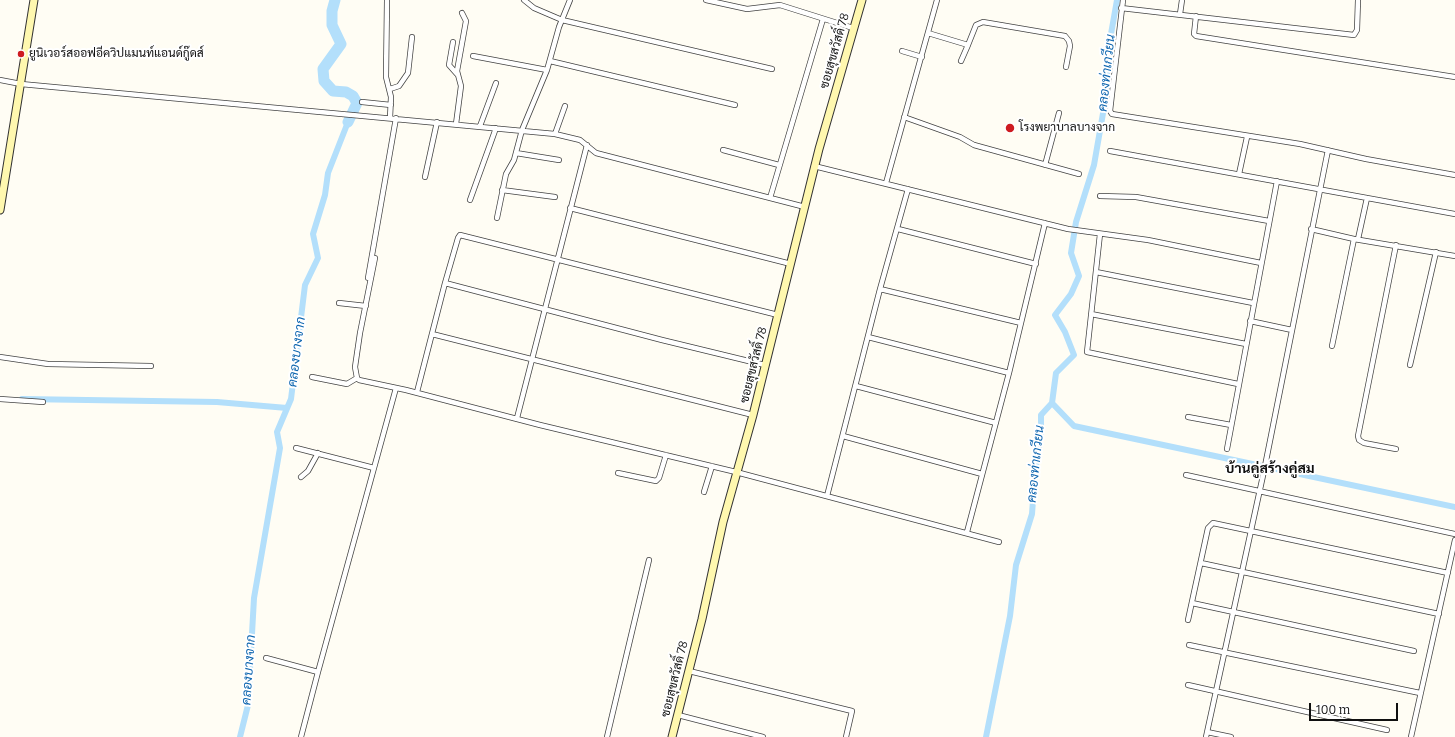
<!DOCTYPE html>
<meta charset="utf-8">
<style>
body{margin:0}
#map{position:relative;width:1455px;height:737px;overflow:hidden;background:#fffdf4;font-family:Bitter,serif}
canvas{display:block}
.scale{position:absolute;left:1309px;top:703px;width:89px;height:18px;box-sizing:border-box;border:2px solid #101010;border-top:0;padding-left:5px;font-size:12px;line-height:14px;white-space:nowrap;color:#101010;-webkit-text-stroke:3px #fff;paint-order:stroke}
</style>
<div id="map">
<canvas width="1455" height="737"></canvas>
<div class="scale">100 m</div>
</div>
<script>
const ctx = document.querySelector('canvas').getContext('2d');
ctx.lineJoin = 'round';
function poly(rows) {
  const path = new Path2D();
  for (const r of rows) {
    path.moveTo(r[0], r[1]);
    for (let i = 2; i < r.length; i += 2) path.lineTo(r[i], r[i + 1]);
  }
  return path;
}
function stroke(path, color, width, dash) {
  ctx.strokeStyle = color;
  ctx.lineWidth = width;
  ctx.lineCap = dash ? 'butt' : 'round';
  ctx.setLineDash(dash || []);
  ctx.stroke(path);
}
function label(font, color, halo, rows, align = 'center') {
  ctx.font = font + ' Bitter,Sarabun,serif';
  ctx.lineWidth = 4;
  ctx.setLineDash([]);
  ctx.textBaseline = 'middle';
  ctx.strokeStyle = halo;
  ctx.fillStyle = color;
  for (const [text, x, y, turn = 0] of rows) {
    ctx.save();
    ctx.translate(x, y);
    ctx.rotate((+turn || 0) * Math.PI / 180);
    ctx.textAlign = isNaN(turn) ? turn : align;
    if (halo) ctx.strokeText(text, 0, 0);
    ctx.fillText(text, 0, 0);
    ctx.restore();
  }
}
stroke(poly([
 [22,399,217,402,287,408],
 [1052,403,1074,426,1455,507],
 [240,737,248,705,254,598,280,448,277,432,291,399,305,285,318,258,313,234,325,195,328,173,348,122],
 [986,737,1010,616,1016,565,1032,514,1035,473,1041,433,1041,415,1052,403,1056,373,1074,355,1065,332,1055,315,1071,294,1079,276,1071,253,1076,222,1094,165,1106,96,1108,51,1117,0]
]), '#b3dffb', 6);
stroke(poly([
 [335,0,332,11,332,25,341,44,323,69,324,81,333,91,346,92,353,96,357,103,348,122]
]), '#b3dffb', 11);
const street = poly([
 [387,0,386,77,391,97,390,118],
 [524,0,534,8,562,20,772,69],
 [706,0,747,9,780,5,853,28],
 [1123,0,1110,111,1112,114,1300,144,1366,159,1455,175],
 [1121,8,1354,35,1357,30,1358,0],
 [1180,14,1182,0],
 [1196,16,1194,34,1196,36,1455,77],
 [928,33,968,45,976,25,983,22,1065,36,1069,41,1070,46,1066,67],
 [453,42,449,65,457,74],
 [902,51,922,57],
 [473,56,547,70],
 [550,61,735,105],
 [961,61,968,45],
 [0,80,21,84,555,134,580,140,596,153,805,207],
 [390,89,399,86,408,73,412,37],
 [362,102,391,105],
 [904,117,960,137,974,145,1079,174],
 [456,124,461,86,457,71,466,21,462,13],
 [480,126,496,83],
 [555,134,565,106],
 [723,150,779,165],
 [1110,151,1455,214],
 [516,153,559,160],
 [1045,165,1059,113],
 [814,166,1068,229,1148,240,1261,263],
 [1239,174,1247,137],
 [425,177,437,122],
 [886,183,937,0],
 [502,190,555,197],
 [1100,196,1136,197,1269,221],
 [770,198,823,19],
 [470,200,496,128],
 [570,208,791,264],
 [497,218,506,174,514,160,522,130,547,70,559,27,570,0],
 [898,229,1036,264],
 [1311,229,1354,239,1455,256],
 [1100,234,1087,352,1238,384],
 [1358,239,1367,198],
 [375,258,360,333,355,367,357,378,359,380,406,390,540,425,736,472,999,542],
 [1096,272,1253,303],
 [368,278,396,118],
 [445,283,662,340,765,365],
 [880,289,1021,323],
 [339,303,366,306],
 [1091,314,1246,344],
 [1250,321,1292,330],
 [432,334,753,415],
 [868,337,1009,373],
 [1332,346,1354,239],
 [0,357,48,364,151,366],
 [1410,365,1436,252],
 [312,377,347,384,357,378],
 [856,386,996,423],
 [417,392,445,283,458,238,460,235,778,315],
 [0,399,43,402],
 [1188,417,1231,425],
 [517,418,587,145],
 [843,436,982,474],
 [296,448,374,468],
 [1227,449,1277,181],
 [1396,449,1364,443,1359,440,1358,436,1396,245],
 [618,473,656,481,659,478,666,455],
 [1186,475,1455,534],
 [301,477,308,471,318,453],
 [704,492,712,466],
 [827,496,880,289,908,189],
 [967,532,1009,373,1045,223],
 [1201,563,1439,614],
 [1192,603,1414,651],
 [1188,620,1208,528,1213,523,1448,573],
 [1189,645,1420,693],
 [266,658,318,672,301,737],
 [689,671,852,711,846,737],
 [318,672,396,388],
 [1188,685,1387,730],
 [678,715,763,737],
 [1207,732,1231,737],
 [607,737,649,560],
 [1206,737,1264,471,1328,150],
 [1411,737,1455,540]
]);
const secondary = poly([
 [0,210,34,0],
 [672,737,702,619,723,522,753,415,819,149,862,0]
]);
stroke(street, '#434343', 6);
stroke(secondary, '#323232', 9);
stroke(street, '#fff', 4.5);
stroke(secondary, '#fff8af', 7);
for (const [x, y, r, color] of [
 [21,54,4,"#ce1b20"],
 [1010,128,5,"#ce1b20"]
]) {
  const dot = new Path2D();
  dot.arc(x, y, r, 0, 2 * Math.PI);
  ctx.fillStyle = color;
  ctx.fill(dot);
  stroke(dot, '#fff', 1.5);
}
label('12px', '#101010', '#fff', [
 ["ซอยสุขสวัสดิ์ 78",835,51,-74],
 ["ซอยสุขสวัสดิ์ 78",754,365,-76],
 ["ซอยสุขสวัสดิ์ 78",675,679,-76]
]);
label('12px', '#101010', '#fff', [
 ["ยูนิเวอร์สออฟอีควิปแมนท์แอนด์กู๊ดส์",29,54],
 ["โรงพยาบาลบางจาก",1019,128]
], 'left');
label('italic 13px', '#0d65af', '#fff', [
 ["คลองท่าเกวียน",1107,73,-84],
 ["คลองบางจาก",297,352,-83],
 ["คลองท่าเกวียน",1036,464,-84],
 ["คลองบางจาก",249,670,-86]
]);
label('bold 14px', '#101010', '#fff', [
 ["บ้านคู่สร้างคู่สม",1270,469]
]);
</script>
